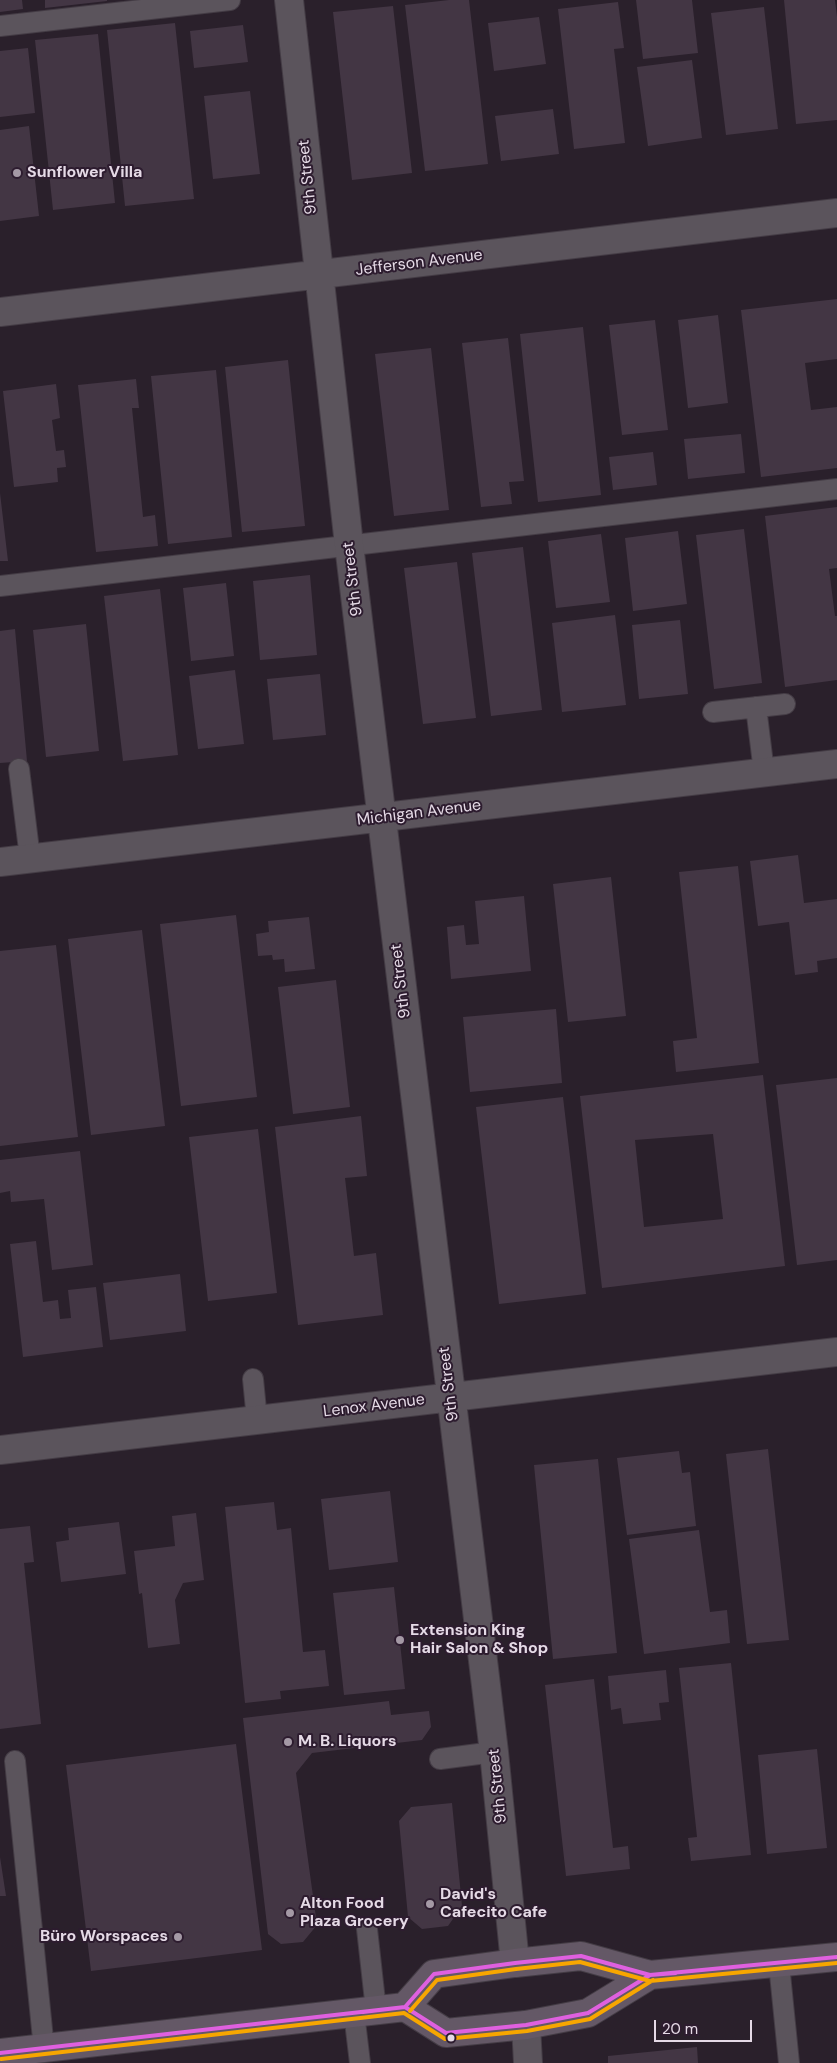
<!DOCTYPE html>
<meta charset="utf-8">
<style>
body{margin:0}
#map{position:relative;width:837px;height:2063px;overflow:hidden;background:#2a202b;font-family:"DM Sans",sans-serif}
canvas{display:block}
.scale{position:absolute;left:654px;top:2020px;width:98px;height:22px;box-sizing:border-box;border:2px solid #e5dae6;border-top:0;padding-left:6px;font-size:15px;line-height:18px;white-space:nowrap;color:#e5dae6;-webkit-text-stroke:4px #2d1c2f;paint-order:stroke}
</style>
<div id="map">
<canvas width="837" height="2063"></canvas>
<div class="scale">20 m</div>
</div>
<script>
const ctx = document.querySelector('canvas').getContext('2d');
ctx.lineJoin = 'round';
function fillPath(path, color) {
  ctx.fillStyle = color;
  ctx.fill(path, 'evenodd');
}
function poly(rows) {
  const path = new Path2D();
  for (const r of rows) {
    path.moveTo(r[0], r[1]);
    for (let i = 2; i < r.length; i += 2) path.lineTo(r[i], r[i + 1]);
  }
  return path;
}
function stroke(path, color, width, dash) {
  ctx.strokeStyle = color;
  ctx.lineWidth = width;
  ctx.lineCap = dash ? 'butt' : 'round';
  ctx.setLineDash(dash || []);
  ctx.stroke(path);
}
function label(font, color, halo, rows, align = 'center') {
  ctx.font = font + ' "DM Sans",sans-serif';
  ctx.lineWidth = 4;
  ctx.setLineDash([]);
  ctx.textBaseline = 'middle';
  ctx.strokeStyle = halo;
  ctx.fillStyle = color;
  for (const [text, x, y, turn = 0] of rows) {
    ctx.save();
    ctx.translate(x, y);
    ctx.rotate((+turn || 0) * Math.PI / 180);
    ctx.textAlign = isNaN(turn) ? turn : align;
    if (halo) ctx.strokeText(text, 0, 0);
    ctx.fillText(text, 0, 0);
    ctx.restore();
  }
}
fillPath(poly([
 [0,0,22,0,23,9,0,12],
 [45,0,107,0,107,1,45,8],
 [449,0,469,0,488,164,425,171,405,5],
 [636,0,692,0,698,53,643,59],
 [784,0,835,0,837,17,837,120,796,124],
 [618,2,624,48,614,49,625,143,574,149,558,9],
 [393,6,412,173,352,180,333,12],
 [764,7,778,129,726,135,711,13],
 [539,17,546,64,494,71,488,23],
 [175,23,194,199,125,206,107,30],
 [243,25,248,62,194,68,190,31],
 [98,34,115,203,53,210,35,40],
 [28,48,35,113,0,117,0,51],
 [692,60,702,138,648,146,637,67],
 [250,91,260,174,213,179,204,96],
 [553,109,559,154,501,161,495,116],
 [29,126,39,216,0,221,0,130],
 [837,299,837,359,805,363,811,410,837,407,837,468,761,477,741,310],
 [718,315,728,403,688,408,678,320],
 [655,320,668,430,622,435,609,325],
 [583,327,601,495,538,502,520,334],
 [508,338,524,481,509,482,512,504,481,507,462,343],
 [431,348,449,510,394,516,375,354],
 [288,360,305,526,242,532,225,367],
 [216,370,232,537,168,544,151,376],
 [136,379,139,408,132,408,143,517,155,515,158,546,96,552,78,385],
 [56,384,60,418,52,420,56,451,64,450,66,467,57,468,58,482,14,487,3,391],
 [741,434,745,473,688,479,684,439],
 [653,452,657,485,613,490,609,457],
 [0,493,8,561,0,561],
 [837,507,837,568,829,569,835,616,837,616,837,680,785,687,765,516],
 [744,529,762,683,714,689,696,535],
 [678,531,687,604,633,611,625,538],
 [601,534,610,602,556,608,548,541],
 [523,547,542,710,491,716,472,553],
 [457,562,476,718,423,724,404,568],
 [310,575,317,655,260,660,253,581],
 [226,583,234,656,191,661,183,588],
 [160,589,178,755,123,761,104,596],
 [615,615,626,705,562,712,552,623],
 [680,620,688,694,639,699,632,625],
 [86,624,99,751,46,757,33,630],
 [15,629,27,761,0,763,0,631],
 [235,670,244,744,198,749,189,676],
 [320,674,326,735,273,740,267,679],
 [798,855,804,903,837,899,837,958,817,961,818,972,795,975,789,922,758,926,750,861],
 [738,866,759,1063,676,1072,673,1041,697,1038,679,872],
 [611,877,626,1016,568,1022,553,884],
 [524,896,531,971,451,979,447,927,464,925,466,945,479,944,475,901],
 [236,915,257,1097,181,1106,160,924],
 [309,917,315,969,285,972,284,959,273,960,272,955,258,956,256,934,269,932,268,921],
 [142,930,165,1126,91,1135,68,939],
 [56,945,78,1137,0,1146,0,951],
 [336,980,350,1107,293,1114,278,987],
 [556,1009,562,1083,470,1092,463,1017],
 [763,1075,785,1266,602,1288,580,1096],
 [713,1134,723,1219,644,1227,635,1140],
 [837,1078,837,1260,797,1265,776,1085],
 [563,1097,586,1294,499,1304,476,1107],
 [361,1116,367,1176,345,1178,354,1256,376,1253,383,1315,298,1325,275,1127],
 [258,1129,277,1293,208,1301,189,1137],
 [80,1151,93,1265,52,1270,44,1199,11,1202,10,1191,0,1193,0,1160],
 [36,1241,43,1302,58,1300,60,1319,71,1318,68,1290,96,1287,103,1347,23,1357,10,1244],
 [180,1274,186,1331,110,1340,103,1283],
 [768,1449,789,1640,747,1644,726,1454],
 [679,1451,682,1473,690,1472,696,1526,627,1535,617,1458],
 [598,1459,617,1653,553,1659,534,1465],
 [390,1491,398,1562,329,1570,321,1499],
 [274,1502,277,1530,291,1528,303,1652,325,1650,329,1686,280,1691,281,1699,245,1703,225,1507],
 [196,1513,204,1580,183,1583,175,1600,180,1644,148,1648,142,1593,139,1594,134,1551,175,1546,172,1516],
 [119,1522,126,1574,61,1582,56,1542,69,1540,68,1528],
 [30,1526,34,1562,24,1563,41,1724,0,1729,0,1529],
 [699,1530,710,1612,727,1610,730,1643,644,1654,629,1539],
 [394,1587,405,1689,344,1695,333,1593],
 [731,1663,751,1855,691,1861,688,1838,697,1837,679,1668],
 [666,1670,669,1702,659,1703,661,1720,623,1724,621,1708,611,1710,608,1676],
 [594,1679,613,1848,628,1846,630,1869,566,1876,545,1685],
 [389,1701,391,1715,429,1711,431,1727,422,1740,312,1753,296,1773,317,1925,303,1942,281,1944,268,1934,243,1718],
 [236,1744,262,1950,91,1971,66,1765],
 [817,1749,827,1848,767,1854,758,1755],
 [452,1803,462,1906,448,1926,422,1929,408,1917,399,1821,411,1807],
 [0,1857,6,1896,0,1896],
 [697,2047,698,2063,608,2063,608,2056]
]), '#433644');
const service = poly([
 [0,26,230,0],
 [0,586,837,489],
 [756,707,764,772],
 [713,712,785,704],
 [19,769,30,858],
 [253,1379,257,1420],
 [440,1759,494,1752],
 [15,1761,44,2049],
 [367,1929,376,2010],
 [779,1964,789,2063],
 [354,2013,360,2063]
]);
const minor = poly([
 [289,0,349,545,494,1752,515,1963],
 [0,312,837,213],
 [0,862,837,764],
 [0,1450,837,1352],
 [526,2025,528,2063]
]);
const trunk = poly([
 [405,2007,434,1974,515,1963,581,1956,650,1975,837,1957],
 [0,2053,405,2007,446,2033,526,2025,588,2013,650,1975]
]);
stroke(service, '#443c45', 22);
stroke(minor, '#443c45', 30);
stroke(trunk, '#443c45', 30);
stroke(service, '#5b545c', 20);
stroke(minor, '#5b545c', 28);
stroke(trunk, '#645866', 28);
stroke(poly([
 [363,2012,405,2007,434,1974,515,1963,581,1956,650,1975,676,1973],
 [0,2053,405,2007,446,2033,526,2025,588,2013,650,1975,837,1957]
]), '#df60df', 4);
stroke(poly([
 [410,2011,437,1980,516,1969,580,1962,650,1981,837,1963],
 [1,2059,404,2013,445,2039,527,2031,590,2019,653,1980]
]), '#f7a600', 4);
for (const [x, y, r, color] of [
 [17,173,5,"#a499a5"],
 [400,1640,5,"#a499a5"],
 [288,1742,5,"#a499a5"],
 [430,1904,5,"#a499a5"],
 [290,1913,5,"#a499a5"],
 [178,1937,5,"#a499a5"],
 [451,2038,4.5,"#e5dae6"]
]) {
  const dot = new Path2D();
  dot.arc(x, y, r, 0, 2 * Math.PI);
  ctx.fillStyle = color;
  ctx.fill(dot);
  stroke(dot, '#2d1c2f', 2);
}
label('bold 16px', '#e5dae6', '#2d1c2f', [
 ["Sunflower Villa",27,173],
 ["Extension King",410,1631],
 ["Hair Salon & Shop",410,1649],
 ["M. B. Liquors",298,1742],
 ["David's",440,1895],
 ["Cafecito Cafe",440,1913],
 ["Alton Food",300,1904],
 ["Plaza Grocery",300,1922],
 ["Büro Worspaces",168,1937,"right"]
], 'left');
label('16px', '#e5dae6', '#2d1c2f', [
 ["9th Street",308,177,-96],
 ["Jefferson Avenue",419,263,-7],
 ["9th Street",353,579,-97],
 ["Michigan Avenue",419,813,-7],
 ["9th Street",401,981,-97],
 ["9th Street",449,1384,-97],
 ["Lenox Avenue",374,1406,-7],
 ["9th Street",498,1786,-96]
]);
</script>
